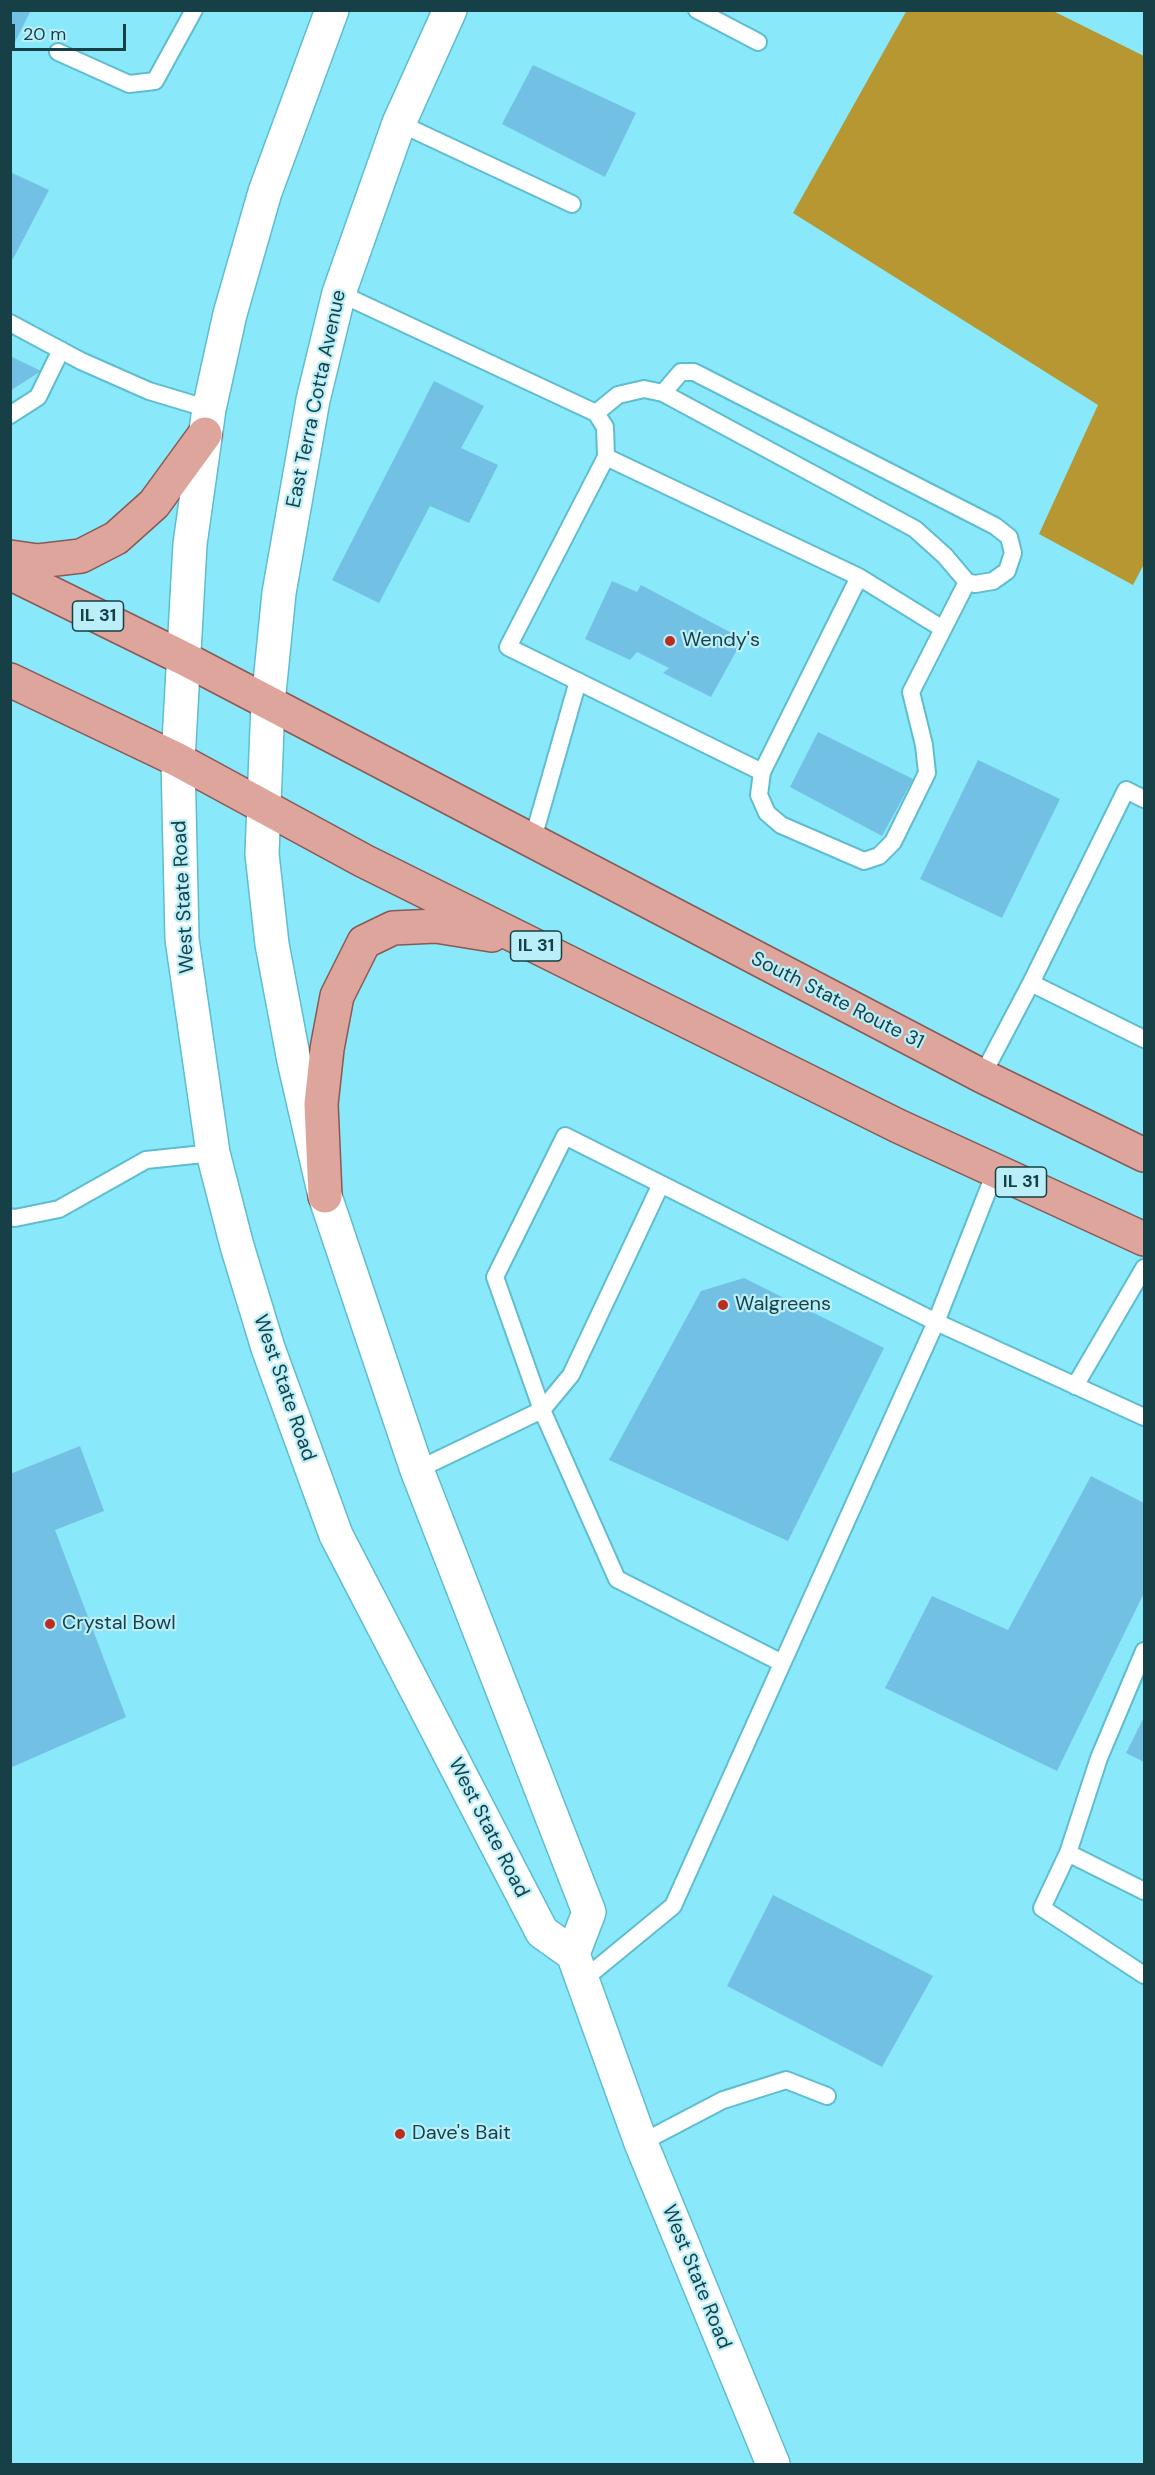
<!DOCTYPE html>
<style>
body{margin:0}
#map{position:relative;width:1155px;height:2475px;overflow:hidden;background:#89e8fa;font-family:"DM Sans",sans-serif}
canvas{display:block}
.frame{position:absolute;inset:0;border:12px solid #163f46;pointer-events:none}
.scale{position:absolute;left:12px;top:24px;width:114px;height:27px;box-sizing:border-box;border:3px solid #163f46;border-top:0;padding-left:8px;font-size:18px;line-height:21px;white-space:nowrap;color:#163f46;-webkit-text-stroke:4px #baeff9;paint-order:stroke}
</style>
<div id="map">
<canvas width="1155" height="2475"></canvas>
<div class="frame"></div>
<div class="scale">20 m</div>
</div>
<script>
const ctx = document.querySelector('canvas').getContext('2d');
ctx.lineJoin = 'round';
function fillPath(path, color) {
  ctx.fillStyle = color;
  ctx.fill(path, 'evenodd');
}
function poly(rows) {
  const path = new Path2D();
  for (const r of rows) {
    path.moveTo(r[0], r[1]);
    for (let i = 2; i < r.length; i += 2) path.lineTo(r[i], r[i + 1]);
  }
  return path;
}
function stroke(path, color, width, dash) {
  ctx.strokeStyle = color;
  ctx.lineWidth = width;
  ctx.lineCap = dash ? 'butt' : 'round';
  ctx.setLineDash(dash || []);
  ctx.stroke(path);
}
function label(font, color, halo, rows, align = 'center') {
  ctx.font = font + ' "DM Sans",sans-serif';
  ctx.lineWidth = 4.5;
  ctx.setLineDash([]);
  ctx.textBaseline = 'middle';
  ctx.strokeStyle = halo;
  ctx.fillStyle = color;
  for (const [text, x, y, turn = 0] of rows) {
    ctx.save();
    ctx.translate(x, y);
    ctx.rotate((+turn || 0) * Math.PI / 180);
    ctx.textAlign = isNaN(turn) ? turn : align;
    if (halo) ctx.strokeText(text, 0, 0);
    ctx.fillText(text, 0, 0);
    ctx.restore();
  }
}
fillPath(poly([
 [907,10,1053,11,1144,56,1144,564,1133,585,1039,534,1098,405,793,213]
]), '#b79731');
fillPath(poly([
 [10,10,31,10,10,52],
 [533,65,636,113,605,177,502,124],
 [10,172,49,190,13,259,10,258],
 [10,356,41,371,10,391],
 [434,381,484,406,461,448,498,465,469,523,430,506,379,603,332,580],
 [612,581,637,592,641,585,743,639,711,697,663,673,669,668,637,652,630,660,585,639],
 [818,732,913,779,882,836,790,787],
 [978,760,1060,799,1002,918,920,879],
 [744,1278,884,1348,788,1541,609,1460,701,1291],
 [80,1446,104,1511,55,1530,126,1717,10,1768,10,1474],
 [1091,1476,1144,1503,1144,1593,1057,1771,885,1688,932,1596,1008,1630],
 [1144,1717,1144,1762,1126,1753],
 [773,1895,933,1976,882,2067,727,1986]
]), '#73c0e5');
const lane = poly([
 [697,10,758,42],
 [58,52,129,84,155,81,194,10],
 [399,123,572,204],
 [339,293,596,413,605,427,606,457,508,647,762,772,859,577],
 [10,323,81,361,149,391,209,409],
 [596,413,618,395,644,389,663,393,915,529,945,556,967,582,975,584,993,581,1007,571,1013,553,1009,537,995,526,694,372,681,372,663,393],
 [10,415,38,397,61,350],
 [606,457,859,577,943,629],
 [762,772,759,795,767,813,781,825,864,861,879,856,893,842,927,773,924,745,911,692,967,582],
 [532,842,578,681],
 [1031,983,1144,1039],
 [982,1076,1031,983,1126,790,1144,799],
 [10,1217,15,1218,59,1209,146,1160,213,1153],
 [1075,1386,1144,1268],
 [417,1470,542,1410,571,1375,661,1184],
 [1144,1651,1099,1758,1068,1853,1042,1908,1144,1975],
 [782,1663,617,1579,542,1410,495,1277,565,1136,936,1322,1144,1417],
 [1068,1853,1144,1891],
 [583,1980,673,1906,936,1322,996,1170],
 [641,2143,723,2100,786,2080,827,2096]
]);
const secondary = poly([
 [332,10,265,192,230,314,209,409,190,544,178,760,182,939,213,1153,237,1246,268,1348,336,1535,542,1932,573,1954,641,2143,773,2464],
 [450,10,399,123,339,293,313,400,279,593,268,703,262,854,272,944,294,1061,325,1196,417,1470,589,1912,573,1954]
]);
const primary = poly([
 [10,557,38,561,81,556,116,538,154,504,205,434],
 [10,573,185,659,982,1076,1144,1155],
 [10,680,178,760,364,861,898,1126,1144,1239],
 [325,1196,321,1104,327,1049,337,996,364,942,393,928,436,926,492,935]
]);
stroke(lane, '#5ebdcf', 20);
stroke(secondary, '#5ebdcf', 36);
stroke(primary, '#885a53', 36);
stroke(lane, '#fff', 16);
stroke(secondary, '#fff', 33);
stroke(primary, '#dda59c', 33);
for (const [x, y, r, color] of [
 [670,641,6,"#bb2e1d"],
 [723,1305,6,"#bb2e1d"],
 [50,1624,6,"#bb2e1d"],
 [400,2134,6,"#bb2e1d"]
]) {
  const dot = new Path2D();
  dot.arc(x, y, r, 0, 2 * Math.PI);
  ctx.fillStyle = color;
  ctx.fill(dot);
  stroke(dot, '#baeff9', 2);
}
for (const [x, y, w] of [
 [98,616,51],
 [536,946,51],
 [1021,1182,51]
]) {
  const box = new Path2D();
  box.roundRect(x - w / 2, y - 15, w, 30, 4.5);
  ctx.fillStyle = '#baeff9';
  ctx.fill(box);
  stroke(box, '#163f46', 1.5);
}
label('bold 18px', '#163f46', null, [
 ["IL 31",98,616],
 ["IL 31",536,946],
 ["IL 31",1021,1182]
]);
label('20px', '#163f46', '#baeff9', [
 ["East Terra Cotta Avenue",317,399,-78],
 ["West State Road",184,897,-93],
 ["South State Route 31",837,1001,27],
 ["West State Road",284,1388,71],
 ["West State Road",488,1828,63],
 ["West State Road",696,2277,68]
]);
label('20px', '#163f46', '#baeff9', [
 ["Wendy's",682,641],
 ["Walgreens",735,1305],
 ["Crystal Bowl",62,1624],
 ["Dave's Bait",412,2134]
], 'left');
</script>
